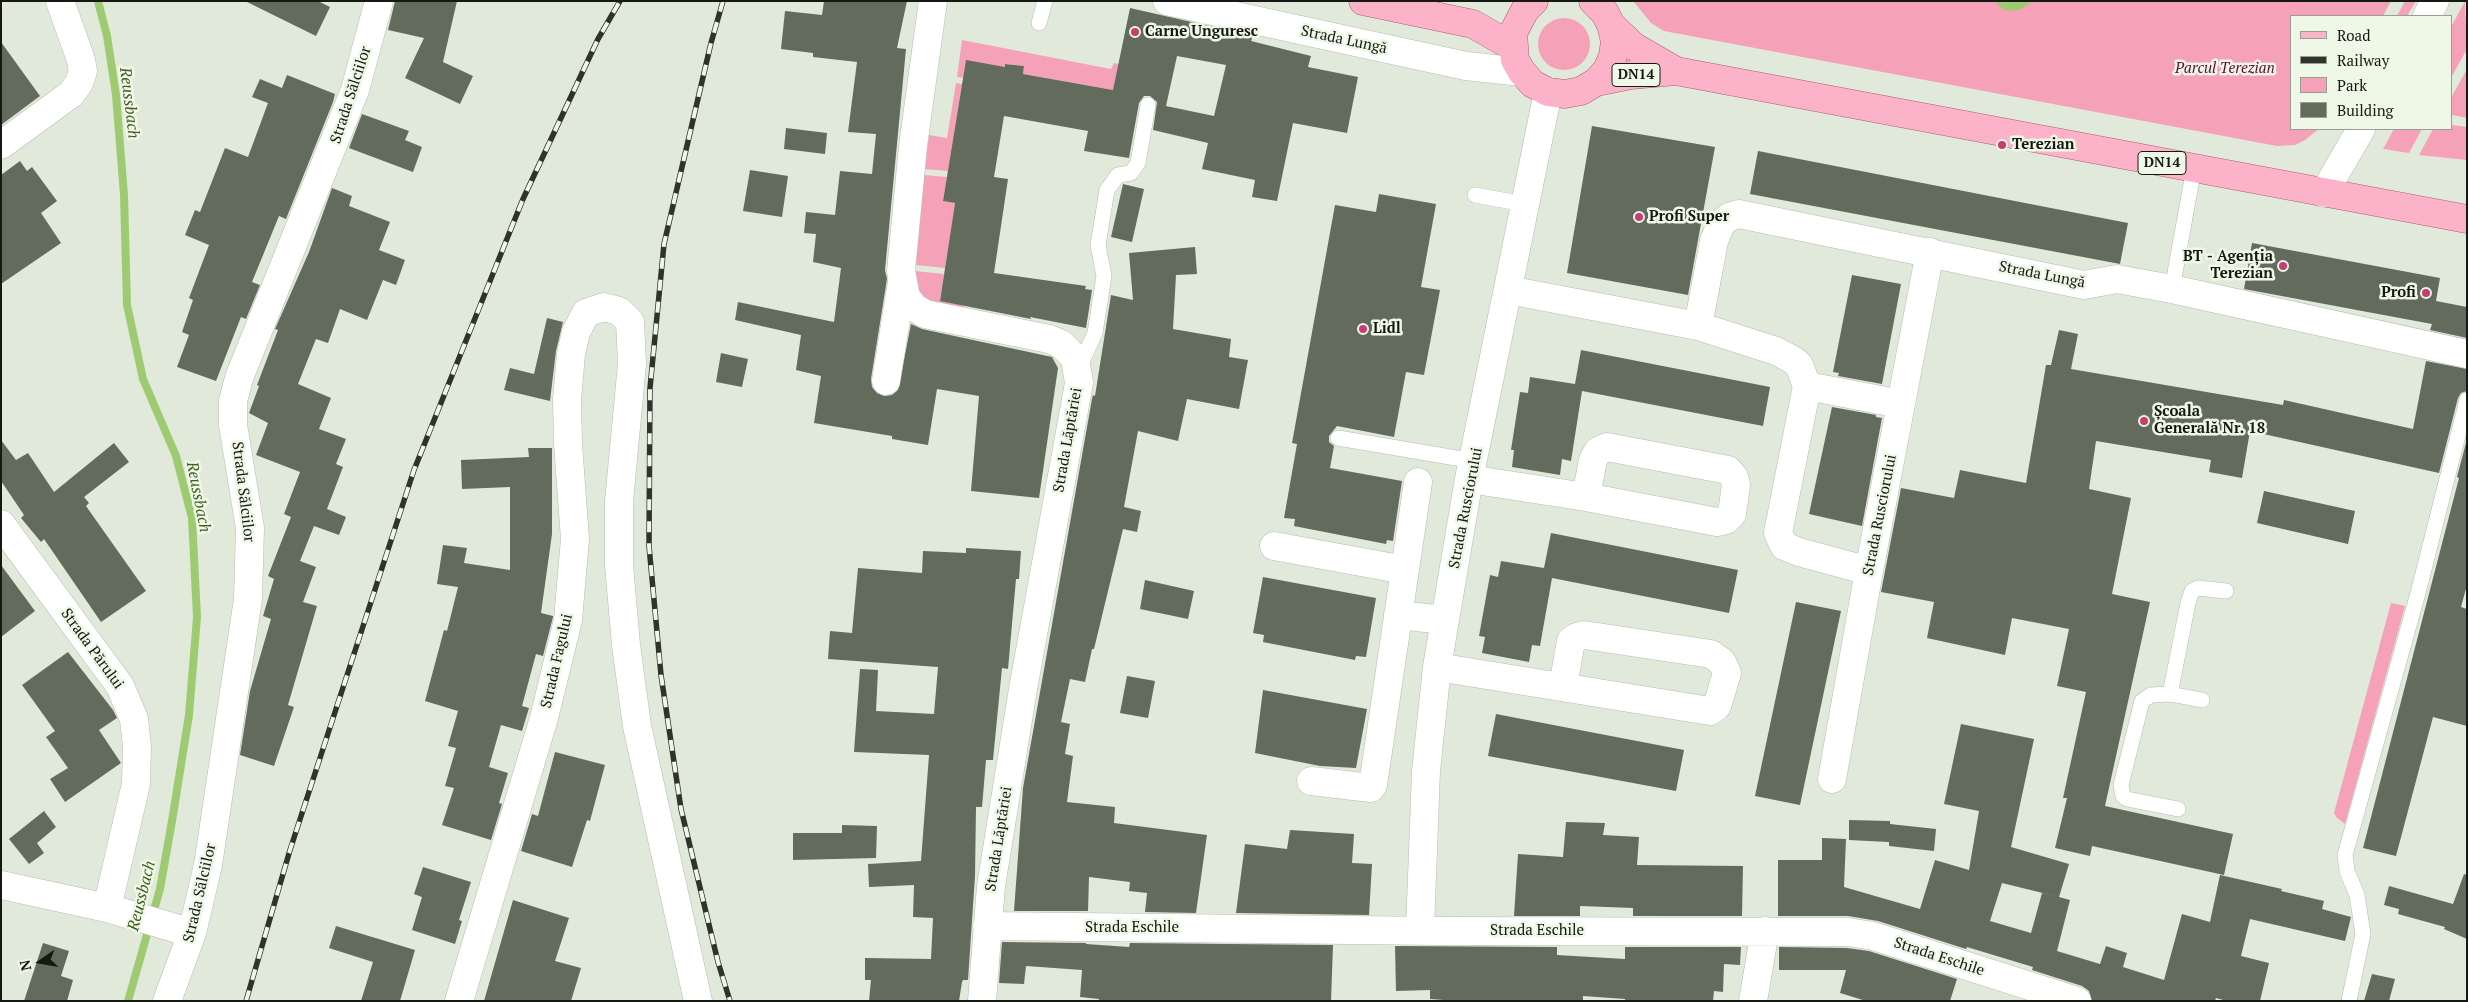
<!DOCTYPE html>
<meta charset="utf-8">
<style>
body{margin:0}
#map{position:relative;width:2468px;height:1002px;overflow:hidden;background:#e1eada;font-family:"PT Serif",serif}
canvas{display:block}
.frame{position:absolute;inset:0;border:2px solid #151813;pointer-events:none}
.legend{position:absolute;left:2290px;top:15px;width:162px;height:115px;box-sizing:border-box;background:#eff8e7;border:1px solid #989e92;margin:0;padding:6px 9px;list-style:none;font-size:15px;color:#151813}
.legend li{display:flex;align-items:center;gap:10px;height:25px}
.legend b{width:25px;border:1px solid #989e92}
.north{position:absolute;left:15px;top:937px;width:50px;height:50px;-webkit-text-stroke:4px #eff8e7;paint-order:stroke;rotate:257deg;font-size:14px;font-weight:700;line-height:20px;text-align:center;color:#151813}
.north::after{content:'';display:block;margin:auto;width:18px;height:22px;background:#151813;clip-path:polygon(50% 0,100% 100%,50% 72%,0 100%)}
</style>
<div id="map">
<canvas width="2468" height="1002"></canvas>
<div class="frame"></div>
<ul class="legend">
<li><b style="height:6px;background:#fcb3ca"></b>Road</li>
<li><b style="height:6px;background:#2f332c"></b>Railway</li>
<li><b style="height:14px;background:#f5a2b9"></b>Park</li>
<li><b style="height:14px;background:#636b5d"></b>Building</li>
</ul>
<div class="north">N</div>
</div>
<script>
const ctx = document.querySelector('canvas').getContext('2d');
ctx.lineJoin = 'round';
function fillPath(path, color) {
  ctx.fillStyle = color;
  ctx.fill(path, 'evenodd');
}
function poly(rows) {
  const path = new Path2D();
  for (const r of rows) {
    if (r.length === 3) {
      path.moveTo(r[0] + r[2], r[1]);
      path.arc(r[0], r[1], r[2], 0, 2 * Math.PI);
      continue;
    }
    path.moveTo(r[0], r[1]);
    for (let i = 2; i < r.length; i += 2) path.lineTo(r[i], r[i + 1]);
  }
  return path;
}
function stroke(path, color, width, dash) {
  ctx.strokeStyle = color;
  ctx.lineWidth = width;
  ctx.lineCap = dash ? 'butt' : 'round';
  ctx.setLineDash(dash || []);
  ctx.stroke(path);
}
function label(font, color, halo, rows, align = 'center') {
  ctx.font = font + ' "PT Serif",serif';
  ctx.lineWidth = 5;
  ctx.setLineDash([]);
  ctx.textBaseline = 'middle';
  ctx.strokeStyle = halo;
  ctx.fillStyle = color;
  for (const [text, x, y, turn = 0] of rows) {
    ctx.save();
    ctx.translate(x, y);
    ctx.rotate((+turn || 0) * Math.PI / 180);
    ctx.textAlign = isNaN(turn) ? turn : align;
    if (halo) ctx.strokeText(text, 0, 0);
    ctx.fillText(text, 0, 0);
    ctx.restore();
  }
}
fillPath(poly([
 [1633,1,2391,1,2383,16,2292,16,2292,129,2319,129,2305,140,2295,145,2277,146,1664,31,1651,23],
 [2405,1,2416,1,2407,16,2397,16],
 [2465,1,2467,49,2452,76,2452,25],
 [1564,44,26],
 [962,40,1111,69,1114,63,1119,64,1141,95,1023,74,1024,66,1006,64,1005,67,966,61,963,78,957,77],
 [2467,69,2467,118,2452,115,2452,96],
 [956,83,962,84,948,171,925,169,929,135,947,138],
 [2452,125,2467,127,2467,160,2419,155,2433,129,2452,129],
 [2394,129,2422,129,2409,153,2383,149],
 [924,175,947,177,943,201,955,203,945,268,916,265],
 [915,271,944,274,940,300,964,304,963,309,918,300],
 [2391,603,2405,606,2345,824,2337,818,2334,813]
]), '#f5a2b9');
fillPath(poly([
 [1997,1,2034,1,2019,10,2007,11,1997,5]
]), '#9ecb72');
stroke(poly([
 [98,1,107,36,116,95,124,195,127,305,143,379,176,456,192,518,197,617,189,715,172,821,160,889,128,1001]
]), '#9ecb72', 8);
fillPath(poly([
 [245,1,318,1,330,7,316,36],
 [395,1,457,1,443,62,473,76,460,104,405,78,424,38,388,30],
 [824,1,907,1,897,48,906,49,885,270,887,279,871,379,872,387,877,393,884,396,892,395,898,390,911,324,922,329,1052,357,1058,368,1039,498,971,491,979,396,937,389,928,445,892,439,892,436,814,423,821,376,796,370,801,335,735,320,738,302,834,322,841,268,813,262,816,234,804,233,806,212,835,215,840,171,872,174,876,134,848,132,857,62,813,57,813,53,781,49,785,11,822,15],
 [1130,8,1253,36,1251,41,1311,56,1308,67,1358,77,1347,133,1293,123,1277,201,1252,197,1255,180,1202,169,1208,143,1153,130,1157,102,1150,96,1144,96,1139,103,1129,158,1084,151,1088,131,1004,116,994,177,1008,179,994,273,1086,286,1085,289,1092,290,1086,328,1030,317,1031,319,940,301,955,203,943,201,966,60,1005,67,1005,64,1024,66,1023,74,1113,90],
 [1177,56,1226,65,1214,116,1166,106],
 [1,42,40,96,1,125],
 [287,75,335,94,333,102,286,219,279,216,252,282,260,285,246,319,241,317,216,381,177,367,189,335,182,332,193,300,189,298,209,245,185,235,195,210,200,212,225,148,248,157,268,103,252,97,260,79,282,88],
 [362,114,409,131,405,140,422,147,413,172,349,148],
 [1592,126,1715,147,1688,295,1567,273],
 [786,128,827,133,825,154,784,149],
 [1758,151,2128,223,2120,264,1750,194],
 [20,161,27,171,32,167,57,201,41,213,61,243,1,284,1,175],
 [750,170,788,176,782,217,743,211],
 [1123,184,1144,189,1132,242,1111,237],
 [332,188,352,196,349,206,390,222,379,250,405,260,396,285,383,280,367,320,340,309,328,343,316,339,298,384,331,398,319,429,346,439,336,464,343,467,327,509,346,517,339,535,314,526,300,561,316,567,303,602,317,606,288,705,294,707,274,766,240,755,250,691,271,619,263,616,274,579,268,576,291,517,284,514,300,472,256,455,268,423,249,413,259,386,257,385,278,330,275,329,309,252],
 [1379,194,1436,204,1421,287,1440,290,1424,375,1406,372,1394,437,1337,426,1329,436,1329,442,1334,446,1330,468,1402,481,1393,541,1387,540,1386,544,1294,526,1295,519,1284,518,1297,444,1292,443,1335,205,1376,212],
 [2252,243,2440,278,2436,301,2467,307,2467,338,2430,330,2432,324,2244,289],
 [1195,247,1197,274,1176,275,1173,329,1231,339,1229,357,1248,360,1239,409,1187,399,1178,441,1138,431,1124,507,1141,511,1137,532,1123,529,1094,649,1092,649,1085,682,1070,679,1061,722,1070,724,1065,754,1073,756,1067,802,1115,807,1114,823,1207,835,1196,913,1145,912,1147,893,1129,891,1130,882,1089,877,1088,911,1014,911,1023,788,1092,399,1093,395,1095,396,1111,295,1133,300,1129,253],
 [1852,275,1901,284,1882,384,1838,376,1839,373,1833,372],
 [547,318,563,322,556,351,550,401,504,390,510,368,534,374],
 [2059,330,2078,334,2071,369,2283,405,2284,400,2413,429,2426,361,2467,369,2467,391,2461,393,2458,398,2439,473,2250,431,2242,478,2209,472,2211,460,2096,441,2089,489,2131,498,2112,594,2150,602,2105,806,2233,834,2224,875,2092,846,2090,856,2055,848,2067,798,2063,798,2086,692,2057,686,2069,629,2012,618,2005,655,1927,638,1934,602,1881,592,1901,488,1954,498,1960,470,2026,483,2046,365,2051,365],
 [1581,350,1770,387,1763,426,1582,391,1571,461,1562,459,1560,475,1512,467,1514,450,1511,450,1520,392,1528,393,1530,377,1575,384],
 [721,353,748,359,742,387,716,382],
 [1832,407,1876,415,1876,417,1882,418,1862,526,1809,514],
 [2467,439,2467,585,2461,607,2467,609,2467,726,2433,717,2396,856,2363,848,2459,478,2457,477],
 [1,440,16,460,28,453,54,492,114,443,129,462,84,497,89,503,86,506,146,591,101,622,44,539,41,542,21,518,24,515,1,481],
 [528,448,552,448,552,534,541,613,553,616,553,617,543,656,536,654,522,706,529,708,522,731,501,725,489,767,508,773,499,803,502,804,491,840,442,825,454,788,445,786,456,748,448,746,458,711,425,701,444,630,447,631,458,587,437,584,443,545,467,548,464,563,510,570,510,487,462,489,461,460,529,457],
 [2264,491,2355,511,2348,544,2257,523],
 [1551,533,1738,570,1729,613,1552,578,1540,646,1532,645,1529,662,1482,653,1485,637,1479,636,1490,575,1498,577,1501,561,1544,568],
 [966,548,1021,551,1019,579,1016,579,1008,669,1002,668,993,760,986,760,982,807,976,807,975,876,968,980,963,980,962,982,959,1001,869,1001,871,980,865,980,865,958,931,959,933,918,913,917,914,885,869,887,868,864,921,861,929,755,854,752,860,669,878,670,876,711,934,714,938,667,828,659,830,631,852,633,858,568,922,573,923,551,966,553],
 [1,565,35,611,1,637],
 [1263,577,1376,598,1366,657,1356,656,1355,660,1263,642,1264,635,1253,633],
 [1145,580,1194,591,1188,619,1140,609],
 [1796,602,1841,611,1800,805,1755,796],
 [68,652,113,710,117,718,99,730,121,763,65,802,50,779,68,768,46,737,55,731,22,685],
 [1127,676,1155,681,1148,718,1120,713],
 [1263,690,1367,709,1356,768,1320,766,1255,753],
 [1496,714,1684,750,1676,791,1488,756],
 [1961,724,2034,739,2011,847,2069,864,2059,897,2070,900,2057,951,2100,964,2106,946,2127,953,2123,967,2164,980,2182,914,2210,922,2220,875,2282,889,2281,891,2324,901,2322,909,2351,917,2345,941,2250,919,2241,956,2269,963,2260,1001,2227,1001,2216,998,2215,1001,2092,1001,2089,991,2082,986,2032,970,2033,967,1967,947,1966,949,1878,921,1848,916,1778,916,1778,860,1822,860,1822,838,1846,839,1844,887,1920,909,1935,860,1969,870,1979,811,1944,804],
 [2002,883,2059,897,2042,893,2031,933,1990,921],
 [555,752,605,765,590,821,587,820,572,867,521,851,532,814,538,816],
 [44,811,56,827,37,843,44,853,29,864,9,839],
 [1849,820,1890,821,1890,824,1936,829,1934,851,1889,846,1889,842,1849,840],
 [1566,822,1605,823,1603,835,1639,837,1637,865,1743,866,1742,916,1633,916,1633,908,1580,906,1580,916,1514,916,1518,854,1563,857],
 [842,825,877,826,876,858,793,860,793,833,842,833],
 [1290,830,1354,834,1352,863,1372,864,1369,915,1236,913,1245,844,1287,849],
 [423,867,471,882,459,920,462,921,455,944,412,930,422,897,414,894],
 [2464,874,2467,875,2467,939,2444,929,2445,927,2398,914,2399,909,2384,905,2389,886,2453,904],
 [513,900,569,918,555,961,581,968,571,1001,484,1001],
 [336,926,415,950,400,1001,361,1001,373,962,329,948],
 [1002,942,1086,943,1086,944,1129,947,1130,943,1333,945,1331,1001,1099,1001,1099,999,1080,997,1082,970,1026,966,1024,984,999,983],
 [43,943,69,951,61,976,73,980,67,1001,24,1001],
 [1395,946,1557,947,1557,955,1625,959,1625,947,1741,947,1740,965,1724,964,1723,992,1714,991,1713,1001,1625,1001,1625,999,1583,996,1583,1001,1458,1001,1430,999,1430,990,1396,991],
 [1779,947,1847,948,1869,951,1957,979,1950,1001,1866,1001,1840,993,1846,970,1779,970],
 [2372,974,2395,979,2389,1001,2364,1001]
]), '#636b5d');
const lane = poly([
 [1039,23,1045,1],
 [1475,195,1524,204],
 [2172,289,2194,168],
 [1078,370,1095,333,1104,276,1098,245,1107,190,1118,175,1131,173,1138,163,1148,105],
 [1338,438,1474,461],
 [2170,694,2151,695,2142,701,2121,785,2123,796,2127,799,2178,809],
 [2202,700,2170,694,2188,603,2192,591,2198,588,2226,591],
 [2349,1001,2363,934,2357,895,2347,871,2345,855,2418,593,2467,400]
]);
const street = poly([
 [933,1,913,146,901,271,906,297,914,307,925,314,1049,339,1061,344,1075,358,1079,383,1023,689,991,886,982,1001],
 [1167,1,1466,66,1522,72],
 [1,145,71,94,79,83,83,71,81,60,60,1],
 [1508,290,1698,326,1776,351,1793,360,1799,365,1807,386,1778,533,1784,546,1799,552,1869,571],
 [1698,326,1714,241,1721,224,1729,217,1739,214,2084,285,2117,279,2172,289,2467,354],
 [886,381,902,282],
 [1807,386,1901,404],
 [1469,479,1586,497,1717,522,1726,520,1732,514,1736,485,1734,477,1728,470,1607,447,1598,451,1593,460,1586,497],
 [1,524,120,686,134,719,137,746,136,784,107,908],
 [1274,546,1405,570],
 [1398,615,1445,620],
 [1437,667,1710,711,1717,706,1727,673,1722,662,1711,654,1584,635,1577,637,1571,641,1563,686],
 [1832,779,1869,571,1930,252],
 [1311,781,1371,788,1373,785,1418,482],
 [1,885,107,908,192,933],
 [987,926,1440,931,1848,932,1873,936,2077,1001],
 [1420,930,1426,771,1437,667,1469,479,1548,92],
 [167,1001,192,933,208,865,248,599,250,528,233,425,233,401,239,378,355,90,379,1],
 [459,1001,544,718,568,620,575,539,568,444,567,400,571,354,576,332,586,313,604,307,619,311,630,322,632,364,619,501,619,565,626,645,637,726,698,1001],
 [1753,1001,1765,931]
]);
const secondary = poly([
 [2427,16,2435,1],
 [2324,193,2361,129]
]);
const primary = poly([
 [1363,1,1473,24,1513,47],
 [1534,1,1525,10,1513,33,1515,60,1522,72,1533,84,1548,92,1565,94,1581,91,1596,82,1607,70,1613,56,1615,41,1611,25,1605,13,1593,1],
 [1611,25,1633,46,1676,71],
 [1596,82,1631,75,1676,71,2467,219]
]);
stroke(lane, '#b4bdae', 16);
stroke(street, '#b4bdae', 29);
stroke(secondary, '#b4bdae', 29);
stroke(primary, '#aa5c73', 29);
stroke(lane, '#fff', 15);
stroke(street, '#fff', 28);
stroke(secondary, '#fff', 28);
stroke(primary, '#fcb3ca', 28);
const rail = poly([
 [723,1,711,43,664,244,650,388,649,546,661,675,681,809,718,962,730,1001],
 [246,1001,290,850,414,470,523,199,598,39,620,1]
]);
stroke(rail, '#2f332c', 5.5);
stroke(rail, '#eff8e7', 4, [11]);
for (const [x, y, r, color] of [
 [1135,32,5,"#c73c71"],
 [2002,145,5,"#c73c71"],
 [1639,217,5,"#c73c71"],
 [2283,266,5,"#c73c71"],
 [2426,293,5,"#c73c71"],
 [1363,329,5,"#c73c71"],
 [2144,421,5,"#c73c71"]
]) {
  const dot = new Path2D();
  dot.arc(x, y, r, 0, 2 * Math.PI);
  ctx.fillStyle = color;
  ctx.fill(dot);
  stroke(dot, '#eff8e7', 2);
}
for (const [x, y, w] of [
 [1636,75,48],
 [2162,163,48]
]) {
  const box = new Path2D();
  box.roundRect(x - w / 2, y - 11.5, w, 23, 4);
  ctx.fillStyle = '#eff8e7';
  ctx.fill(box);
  stroke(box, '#151813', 1);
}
label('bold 14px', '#151813', null, [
 ["DN14",1636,75],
 ["DN14",2162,163]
]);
label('bold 15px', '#151813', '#eff8e7', [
 ["Carne Unguresc",1145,32],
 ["Terezian",2012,145],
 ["Profi Super",1649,217],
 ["BT - Agenția",2273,257,"right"],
 ["Terezian",2273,274,"right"],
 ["Profi",2416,293,"right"],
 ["Lidl",1373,329],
 ["Școala",2154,412],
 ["Generală Nr. 18",2154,429]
], 'left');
label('15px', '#151813', '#eff8e7', [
 ["Strada Lungă",1344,40,12],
 ["Strada Sălciilor",351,95,-72],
 ["Strada Lungă",2042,275,11],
 ["Strada Lăptăriei",1068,440,-80],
 ["Strada Sălciilor",243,492,83],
 ["Strada Rusciorului",1466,508,-79],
 ["Strada Rusciorului",1880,515,-79],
 ["Strada Părului",92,649,54],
 ["Strada Fagului",557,661,-77],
 ["Strada Lăptăriei",999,839,-81],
 ["Strada Sălciilor",200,893,-77],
 ["Strada Eschile",1132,928],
 ["Strada Eschile",1537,931],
 ["Strada Eschile",1939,957,18]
]);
label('italic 15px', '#650932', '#eff8e7', [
 ["Parcul Terezian",2225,69]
]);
label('italic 16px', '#405d20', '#eff8e7', [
 ["Reussbach",129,103,83],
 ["Reussbach",198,497,79],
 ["Reussbach",142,896,-76]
]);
</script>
